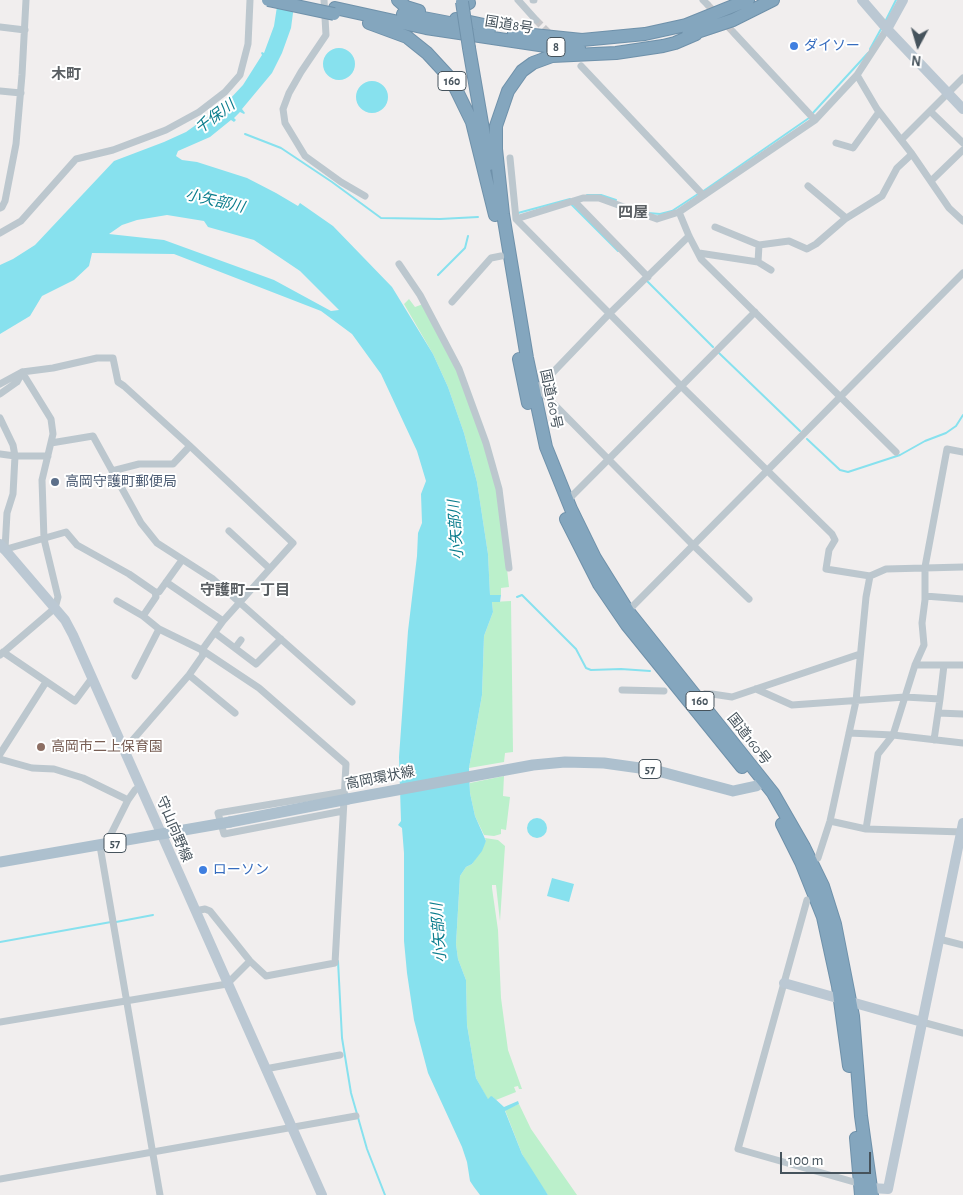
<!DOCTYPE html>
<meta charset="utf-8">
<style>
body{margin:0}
#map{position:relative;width:963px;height:1195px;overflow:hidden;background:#f1eeee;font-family:"Alegreya Sans",sans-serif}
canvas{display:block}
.north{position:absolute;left:893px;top:20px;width:50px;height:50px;-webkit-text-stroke:4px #fff;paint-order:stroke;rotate:186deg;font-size:14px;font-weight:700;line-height:20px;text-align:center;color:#46535c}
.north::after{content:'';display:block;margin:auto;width:18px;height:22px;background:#46535c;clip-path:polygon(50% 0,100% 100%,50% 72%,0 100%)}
.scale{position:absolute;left:780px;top:1152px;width:91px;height:22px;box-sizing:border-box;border:2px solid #46535c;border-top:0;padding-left:6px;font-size:15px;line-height:18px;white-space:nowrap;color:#46535c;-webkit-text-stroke:4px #fff;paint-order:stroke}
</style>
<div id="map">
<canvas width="963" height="1195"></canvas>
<div class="north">N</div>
<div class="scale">100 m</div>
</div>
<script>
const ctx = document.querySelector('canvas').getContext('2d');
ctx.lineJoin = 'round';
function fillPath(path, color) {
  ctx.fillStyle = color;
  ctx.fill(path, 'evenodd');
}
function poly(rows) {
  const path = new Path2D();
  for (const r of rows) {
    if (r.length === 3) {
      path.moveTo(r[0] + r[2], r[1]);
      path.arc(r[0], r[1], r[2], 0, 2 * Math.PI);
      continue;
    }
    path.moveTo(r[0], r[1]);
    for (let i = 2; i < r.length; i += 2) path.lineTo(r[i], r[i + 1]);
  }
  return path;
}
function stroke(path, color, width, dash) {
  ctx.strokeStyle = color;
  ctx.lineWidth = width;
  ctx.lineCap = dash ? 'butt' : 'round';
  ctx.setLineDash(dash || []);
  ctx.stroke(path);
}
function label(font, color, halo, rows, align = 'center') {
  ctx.font = font + ' "Alegreya Sans","Noto Sans JP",sans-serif';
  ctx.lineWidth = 4;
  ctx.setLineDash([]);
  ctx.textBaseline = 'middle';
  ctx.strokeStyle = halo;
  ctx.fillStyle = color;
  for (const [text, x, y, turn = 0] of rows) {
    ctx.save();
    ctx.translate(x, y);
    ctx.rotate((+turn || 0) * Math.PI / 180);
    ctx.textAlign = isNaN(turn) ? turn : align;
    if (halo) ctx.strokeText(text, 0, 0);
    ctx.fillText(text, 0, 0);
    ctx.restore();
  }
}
fillPath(poly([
 [409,299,415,307,423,304,452,358,478,426,495,483,501,516,509,587,501,588,501,595,490,596,488,554,477,482,464,433,448,387,433,354,404,304],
 [511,601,513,752,505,753,504,762,469,768,482,695,484,636,493,612,492,602],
 [504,776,503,796,510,797,506,830,501,829,501,834,494,836,484,835,475,816,470,793,470,783],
 [485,838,498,840,505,846,500,921,496,885,492,885,492,888,498,930,501,998,508,1050,522,1089,519,1089,518,1086,514,1087,516,1092,496,1100,493,1097,488,1100,476,1078,467,1025,466,980,458,959,456,944,460,876,466,867,472,864,486,841],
 [519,1104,531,1129,577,1195,548,1195,536,1179,522,1154,505,1110]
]), '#bbf0cb');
fillPath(poly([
 [278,0,294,0,293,13,291,28,282,53,272,73,242,109,245,113,244,114,240,112,234,118,236,120,234,122,231,120,210,137,178,151,176,156,182,160,197,162,247,178,276,193,298,206,300,203,333,226,392,287,433,354,448,387,464,433,477,482,488,554,490,595,501,595,500,602,492,602,493,612,484,636,482,695,469,768,470,793,475,816,486,841,482,851,472,864,466,867,460,876,456,944,458,959,466,980,467,1025,476,1078,488,1099,491,1096,493,1097,504,1107,518,1101,519,1104,505,1111,522,1154,548,1195,480,1195,474,1187,470,1181,467,1162,462,1147,428,1073,414,1020,407,973,404,941,404,853,402,828,398,825,401,821,399,757,408,631,417,556,418,533,422,523,421,494,426,481,417,451,381,374,352,334,321,311,174,254,92,253,89,266,74,280,42,296,30,316,0,334,0,265,13,259,35,245,114,161,164,142,186,132,214,112,228,101,243,85,262,55,261,53,262,52,264,53,274,26],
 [167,215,204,221,208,227,254,240,300,271,339,310,331,311,274,280,164,240,109,234,122,225,137,220],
 [339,64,16],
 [372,97,16],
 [537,828,10],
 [552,878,574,884,569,902,547,896]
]), '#87e1ee');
stroke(poly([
 [886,20,896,0],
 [870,49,881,29],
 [812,114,868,53],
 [245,134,281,148,332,182,381,218,440,219,478,217],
 [702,192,809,118],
 [587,195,601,195,616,200],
 [572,205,618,251],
 [518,213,570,199],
 [648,213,660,214,672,211,698,194],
 [438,275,465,248,468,236],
 [647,281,713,347],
 [719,353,800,431],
 [807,439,840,470,848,472,900,455,925,441,946,433,956,426,963,415],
 [517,597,522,595,576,649,586,668,591,670,621,669,650,671],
 [116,922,153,915],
 [0,942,111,922],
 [338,961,342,1038,351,1093,367,1149,385,1195]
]), '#87e1ee', 2);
stroke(poly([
 [707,4,734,33],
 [536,20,552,36],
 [693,693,712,694]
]), '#c6c7ca', 7, [7, 3.5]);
const highway = poly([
 [398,0,406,7,419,11],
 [468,0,469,3],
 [335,8,426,28,546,46,579,48],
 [403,14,455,24],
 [456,19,484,25,489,30],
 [369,23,407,37,427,53,451,79,472,122,495,215],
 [514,33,582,40,645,34,686,25,748,0],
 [696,34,675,43,663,46,616,53,552,56,533,63,522,71,508,91,496,126,496,149,503,214,527,358,546,447,571,509,595,558,628,611,773,793,804,847,823,886,835,924,853,1016,861,1116,872,1195],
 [688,35,733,20,773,0],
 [469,48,489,164],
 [519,359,528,403],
 [566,519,599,584,627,625,742,767],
 [782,824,801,862,823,917,838,986,849,1066],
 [856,1138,861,1195]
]);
stroke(highway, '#6f91aa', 14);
stroke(poly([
 [324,0,326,35,301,72,289,93,283,109,285,123,305,156,341,182,365,196],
 [518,0,536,20],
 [533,0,534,0],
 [703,0,707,4],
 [0,27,25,30],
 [734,33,815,120],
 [581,66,703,195],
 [857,75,877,109,912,154,949,208,963,221],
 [0,91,21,93],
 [930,111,963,143],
 [901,140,963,78],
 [836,143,853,148,879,112],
 [510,158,516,219,682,387,832,534,835,540,829,550,826,569,870,576,886,569,963,567],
 [931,181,963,150],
 [808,186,846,218],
 [574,201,648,277],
 [0,208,2,207,5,201,16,144,22,75,26,0],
 [679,212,689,236,701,259,896,452],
 [516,219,583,198,599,198,657,219,679,212,815,120,857,75,887,29],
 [715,227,759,245],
 [0,233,21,221,76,159,113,150,166,130,199,112,225,92,240,75,248,44,250,0],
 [699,253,758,262,771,270],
 [758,262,759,245,789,241,807,249,816,244,845,219,882,196,897,168,912,154],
 [399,264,420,295,459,369,486,443,499,489,509,568],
 [452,302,491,258,501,256],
 [0,384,22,372,53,368,97,358,113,358,118,382,124,386,190,446,293,543,223,621,202,650,203,655,189,675,124,750],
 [538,388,693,545,749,599],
 [536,390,609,314,689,236],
 [0,394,17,382,22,373],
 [0,418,13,445,15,456,13,494,7,513,5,549],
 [51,443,93,436,141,523,157,543,213,579,352,702],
 [0,454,15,456,48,456],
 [112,471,139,464,173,464,190,446],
 [567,501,755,312],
 [229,531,269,568],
 [3,550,66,532,77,545,129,574,155,592,159,592,182,560],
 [166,582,223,621],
 [925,596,963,599],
 [117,601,143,616,159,629,202,650,259,688,346,764,335,963,266,976,250,961,210,911,205,909,195,911],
 [628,611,963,273],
 [143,616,156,597,155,592],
 [215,633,256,664,281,639],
 [235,648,241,640],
 [3,652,75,701,92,678],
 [0,655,55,608,58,597,44,539,42,480,53,434,51,419,22,372],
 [915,665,963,665],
 [189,675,235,713],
 [135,676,159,629],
 [756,689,792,705,905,697,940,699,944,665],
 [622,690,664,691],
 [712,694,732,697,860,654],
 [938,713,963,714],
 [849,733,893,735,963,743],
 [934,740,940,699],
 [0,754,46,682],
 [0,759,32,768,54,769,83,778,128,800],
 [343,811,224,834,218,813,344,792],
 [830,821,866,829,963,832],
 [866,829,878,754,893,735,915,665,924,645,922,623,925,600,925,567,947,449,963,452],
 [112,844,110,836,128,800,135,790,141,786],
 [100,846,160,1195],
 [818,858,830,821,856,701,866,597,870,576],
 [807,900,738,1149,854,1182,860,1181],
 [939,939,963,945],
 [0,1022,227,984,250,961],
 [922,1022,963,1033],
 [265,1069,340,1055],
 [0,1179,356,1116]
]), '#bcc7ce', 7);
stroke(poly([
 [862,0,887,29,963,109],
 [887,29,903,0],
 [0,544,65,620,73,635,322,1195],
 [784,983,922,1022],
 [871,1188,888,1189,890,1179,963,823]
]), '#bbc8d3', 10);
stroke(poly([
 [348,799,533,765,565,762,604,763,654,770,733,791,756,786,763,781],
 [0,862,230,822]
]), '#adc0ce', 11);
stroke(highway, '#84a6be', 12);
const highwayBridge = poly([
 [268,0,334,14],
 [462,2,469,48]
]);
stroke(highwayBridge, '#6f91aa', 14, []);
stroke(poly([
 [230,822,348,799]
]), '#adc0ce', 11);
stroke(highwayBridge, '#84a6be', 12);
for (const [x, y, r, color] of [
 [794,46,5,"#3f7fe0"],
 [55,482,5,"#5c6f8a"],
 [41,747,5,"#8d6e63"],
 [203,870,5,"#3f7fe0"]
]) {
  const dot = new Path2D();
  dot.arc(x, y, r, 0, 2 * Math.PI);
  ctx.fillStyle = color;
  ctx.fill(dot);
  stroke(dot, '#fff', 2);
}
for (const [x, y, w] of [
 [556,47,18],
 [452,81,28],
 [700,701,28],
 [650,769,22],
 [115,843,22]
]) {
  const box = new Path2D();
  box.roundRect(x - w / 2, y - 9.5, w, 19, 4);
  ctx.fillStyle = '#fff';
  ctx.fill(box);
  stroke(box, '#46535c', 1);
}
label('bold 12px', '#46535c', null, [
 ["8",556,47],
 ["160",452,81],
 ["160",700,701],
 ["57",650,769],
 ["57",115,843]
]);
label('14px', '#46535c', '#fff', [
 ["国道8号",509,25,9],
 ["国道160号",551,399,78],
 ["国道160号",749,739,52],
 ["高岡環状線",380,778,-11],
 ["守山向野線",174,829,67]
]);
label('14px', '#366cbe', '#fff', [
 ["ダイソー",804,46],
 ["ローソン",213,870]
], 'left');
label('14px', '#4e5e75', '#fff', [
 ["高岡守護町郵便局",65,482]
], 'left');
label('14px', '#785e54', '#fff', [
 ["高岡市二上保育園",51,747]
], 'left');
label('bold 15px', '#5a5f63', '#fff', [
 ["木町",66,74],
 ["四屋",633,212],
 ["守護町一丁目",245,590]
]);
label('italic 15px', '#0b7d8d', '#fff', [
 ["千保川",215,117,-37],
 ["小矢部川",215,201,13],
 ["小矢部川",456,530,-94],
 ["小矢部川",439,933,-94]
]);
</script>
